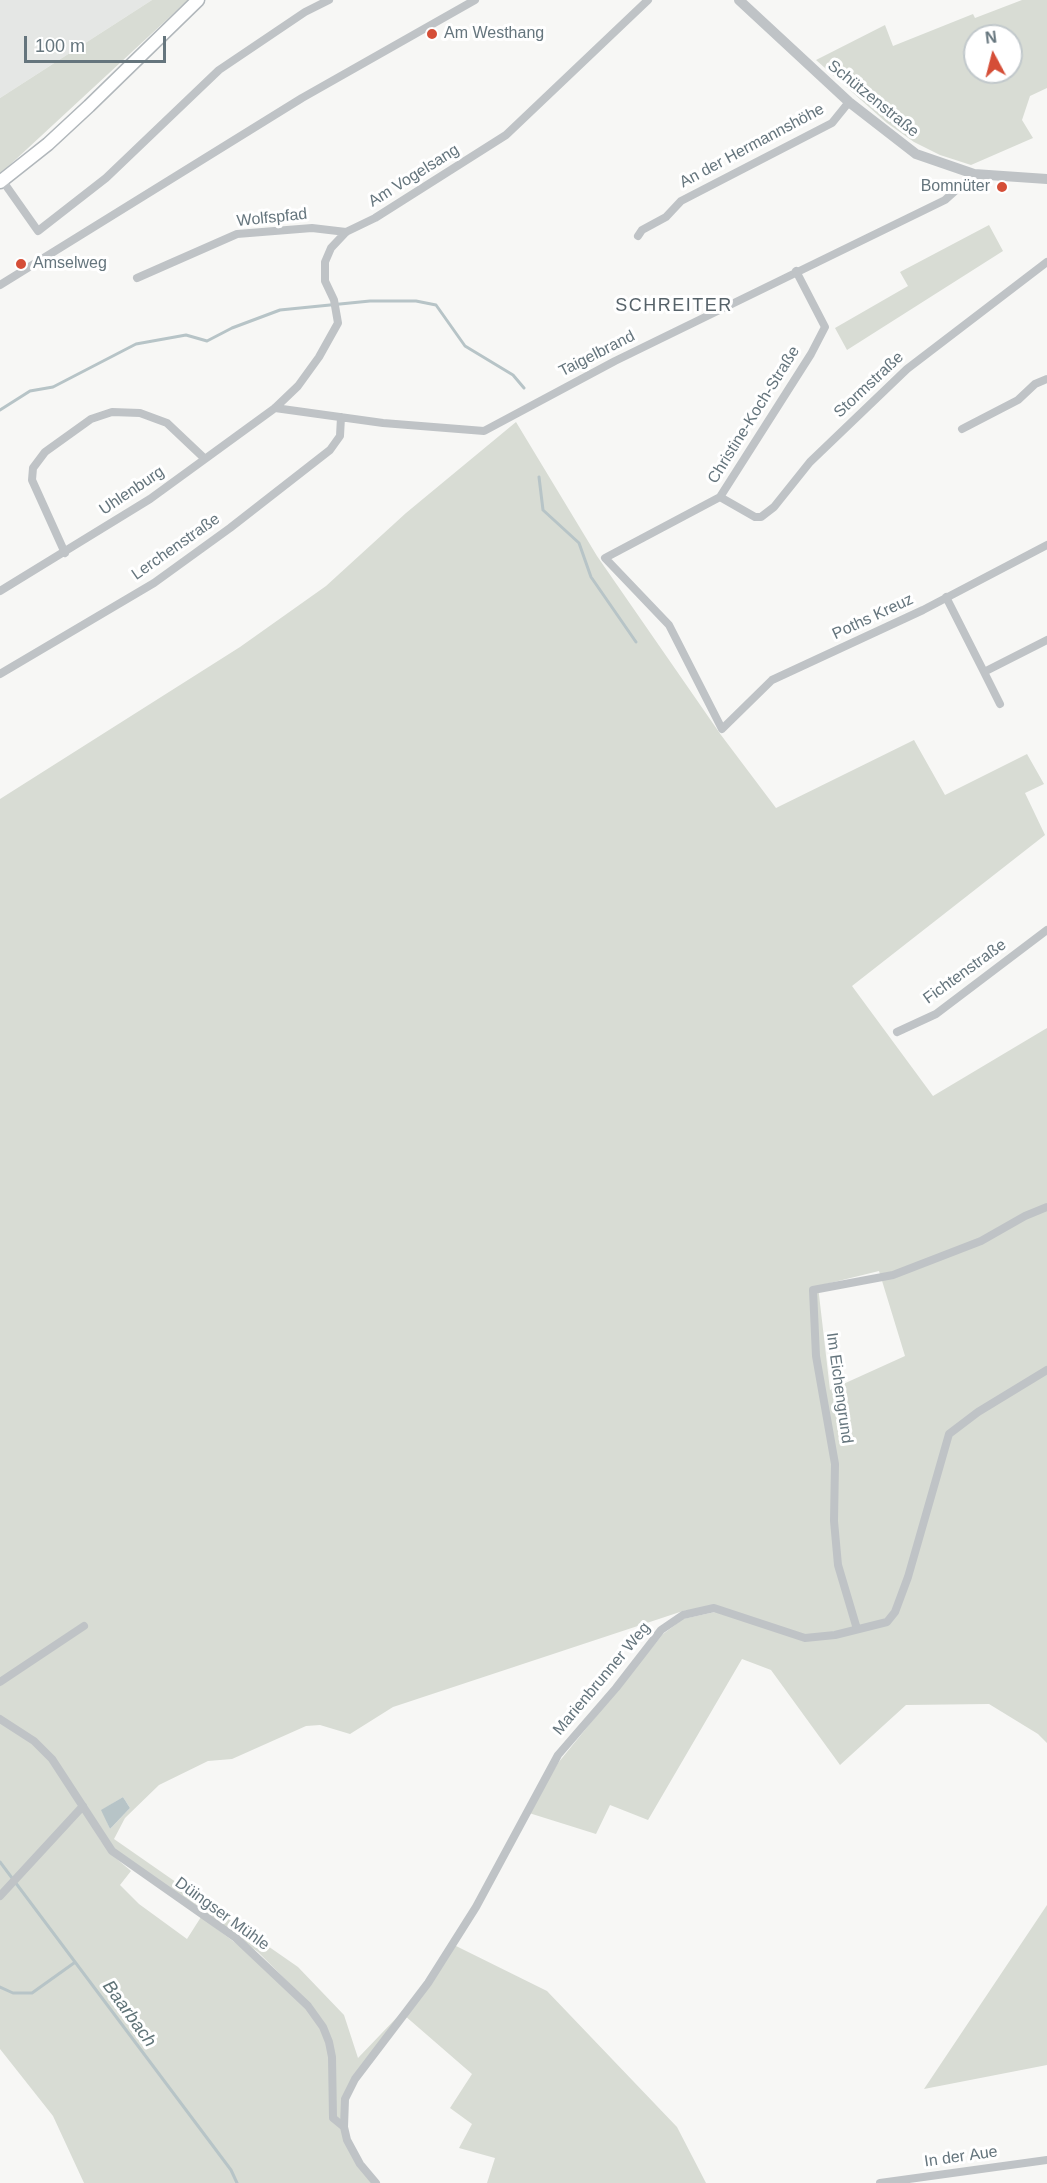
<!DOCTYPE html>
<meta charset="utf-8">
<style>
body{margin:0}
#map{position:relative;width:1047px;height:2183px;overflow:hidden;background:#f7f7f5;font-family:Arial,sans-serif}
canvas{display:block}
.north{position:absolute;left:963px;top:24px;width:60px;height:60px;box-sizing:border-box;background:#fff;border:2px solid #c1c8cb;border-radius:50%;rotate:353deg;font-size:16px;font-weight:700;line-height:24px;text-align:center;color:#65757d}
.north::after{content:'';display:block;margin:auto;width:21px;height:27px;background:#d54e37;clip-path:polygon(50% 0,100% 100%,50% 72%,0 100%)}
.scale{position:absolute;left:24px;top:36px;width:142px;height:27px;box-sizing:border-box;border:3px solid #65757d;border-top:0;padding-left:8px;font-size:18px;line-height:21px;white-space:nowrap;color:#65757d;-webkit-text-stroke:4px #fff;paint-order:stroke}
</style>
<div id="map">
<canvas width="1047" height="2183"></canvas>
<div class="north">N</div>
<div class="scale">100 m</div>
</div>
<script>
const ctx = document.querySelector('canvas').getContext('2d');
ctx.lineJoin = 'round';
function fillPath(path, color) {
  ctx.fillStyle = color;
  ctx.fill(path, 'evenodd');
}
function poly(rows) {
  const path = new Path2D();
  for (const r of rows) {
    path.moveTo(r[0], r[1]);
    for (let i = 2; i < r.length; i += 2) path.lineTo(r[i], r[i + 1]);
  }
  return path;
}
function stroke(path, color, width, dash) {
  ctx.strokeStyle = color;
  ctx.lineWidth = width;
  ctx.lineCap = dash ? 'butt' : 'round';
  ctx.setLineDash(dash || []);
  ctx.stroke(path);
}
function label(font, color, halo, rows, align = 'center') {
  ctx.font = font + ' Arial,sans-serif';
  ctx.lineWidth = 6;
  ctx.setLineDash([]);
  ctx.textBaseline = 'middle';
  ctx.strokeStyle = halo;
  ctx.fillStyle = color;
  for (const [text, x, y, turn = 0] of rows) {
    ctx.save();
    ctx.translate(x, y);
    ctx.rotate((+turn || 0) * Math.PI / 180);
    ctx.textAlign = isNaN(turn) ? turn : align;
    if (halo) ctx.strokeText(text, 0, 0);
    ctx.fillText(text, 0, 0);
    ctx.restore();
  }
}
fillPath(poly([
 [0,0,152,0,0,98]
]), '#e5e7e5');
fillPath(poly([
 [152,0,188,0,0,174,0,98],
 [1022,0,1047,0,1047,88,1030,96,1022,120,1033,138,971,165,940,155,914,142,887,123,816,60,885,25,893,46,973,14,975,18],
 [975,36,1011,36,1011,72,975,72],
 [989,225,1003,251,847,350,835,328,908,286,900,272],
 [516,422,597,556,721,735,776,808,914,740,945,795,1027,754,1044,784,1025,793,1045,835,852,986,933,1096,1047,1028,1047,1743,1038,1734,989,1704,906,1705,840,1765,771,1670,742,1659,648,1820,610,1805,596,1834,529,1813,558,1763,663,1634,683,1619,715,1612,713,1606,683,1611,393,1707,350,1734,320,1725,306,1726,232,1759,208,1761,159,1785,125,1818,114,1839,298,1967,344,2015,358,2058,403,2011,353,2077,342,2098,342,2124,334,2116,335,2077,330,2039,324,2024,309,2003,258,1952,113,1848,67,1778,64,1780,101,1841,111,1854,131,1871,120,1885,139,1904,187,1939,201,1917,253,1956,256,1955,308,2006,323,2027,329,2042,332,2057,333,2118,344,2127,347,2140,360,2164,376,2183,84,2183,53,2116,0,2049,0,799,240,647,326,586,406,513],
 [879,1271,905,1356,830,1390,818,1286],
 [123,1797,130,1808,110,1829,102,1810],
 [1047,1905,1047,2065,924,2089],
 [454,1945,547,1991,677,2127,706,2183,487,2183,495,2158,459,2148,472,2124,450,2108,472,2074,404,2015]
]), '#d8dcd4');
fillPath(poly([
 [123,1797,130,1808,110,1829,101,1810]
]), '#b7c4c7');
stroke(poly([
 [0,410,30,391,53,387,136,344,186,335,207,341,232,328,280,310,370,301,416,301,436,305,465,346,513,375,524,388],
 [539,477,543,510,579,543,591,577,636,642],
 [0,1862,231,2170,237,2183],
 [0,1987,13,1993,32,1993,74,1963]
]), '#b7c4c7', 3);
const secondary = poly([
 [0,182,48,144,89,106,198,0]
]);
stroke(secondary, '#b1b7bb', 15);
stroke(poly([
 [2,180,38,231,106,178,219,70,305,12,329,0],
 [638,236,642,230,666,217,681,201,832,123,849,102],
 [796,271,825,327,811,354,720,497,605,558,669,625,722,729,772,680,923,610,1047,545],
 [137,278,237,234,312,228,346,232],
 [0,285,302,98,475,0],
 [275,408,383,423,484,431,615,361,945,200,974,174],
 [962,429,1018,400,1035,384,1047,379],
 [720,497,755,517,761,517,774,507,810,462,907,369,1047,262],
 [65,553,32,480,33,468,45,452,91,419,112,412,140,413,167,423,204,458],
 [0,591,150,499,275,408,298,386,319,357,338,323,334,300,325,281,325,262,331,248,346,232,375,218,506,135,648,0],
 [946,597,984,672,1047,640],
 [984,672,1000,704],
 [0,674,154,583,230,528,330,450,340,436,341,417],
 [897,1032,936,1014,1047,930],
 [857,1629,838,1565,834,1521,835,1464,816,1356,813,1290,893,1275,981,1241,1025,1216,1047,1207],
 [0,1682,84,1626],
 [0,1719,34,1741,52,1759,112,1851,236,1938,308,2006,323,2027,329,2042,332,2057,333,2118,344,2127,347,2140,360,2164,376,2183],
 [0,1896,83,1806],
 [344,2127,345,2099,355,2079,428,1983,476,1907,558,1755,616,1688,661,1630,683,1615,714,1608,805,1638,835,1635,887,1622,895,1612,908,1577,949,1434,978,1412,1047,1370],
 [880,2183,1047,2160]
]), '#bfc3c6', 8);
stroke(poly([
 [739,0,849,102,916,154,974,174,1047,179]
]), '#bfc3c6', 10);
stroke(secondary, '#fff', 12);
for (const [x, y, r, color] of [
 [432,34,6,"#d54e37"],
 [1002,187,6,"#d54e37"],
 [21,264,6,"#d54e37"]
]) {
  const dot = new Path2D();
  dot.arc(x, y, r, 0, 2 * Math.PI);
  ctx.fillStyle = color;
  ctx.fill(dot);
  stroke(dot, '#fff', 2);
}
label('16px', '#65757d', '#fff', [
 ["Am Westhang",444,34],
 ["Bomnüter",990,187,"right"],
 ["Amselweg",33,264]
], 'left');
label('16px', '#65757d', '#fff', [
 ["Schützenstraße",873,99,39],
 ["An der Hermannshöhe",752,146,-28],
 ["Am Vogelsang",414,176,-32],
 ["Wolfspfad",272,218,-6],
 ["Taigelbrand",597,354,-27],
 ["Stormstraße",869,385,-43],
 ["Christine-Koch-Straße",754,415,-58],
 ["Uhlenburg",132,491,-34],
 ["Lerchenstraße",176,547,-35],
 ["Poths Kreuz",873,617,-25],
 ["Fichtenstraße",965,972,-36],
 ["Im Eichengrund",839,1388,82],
 ["Marienbrunner Weg",602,1679,-50],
 ["Düingser Mühle",222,1914,36],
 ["In der Aue",961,2157,-8]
]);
ctx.letterSpacing = '1.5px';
label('18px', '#566269', '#fff', [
 ["SCHREITER",674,306]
]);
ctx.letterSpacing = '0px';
label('italic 18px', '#607478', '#fff', [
 ["Baarbach",129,2014,54]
]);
</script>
